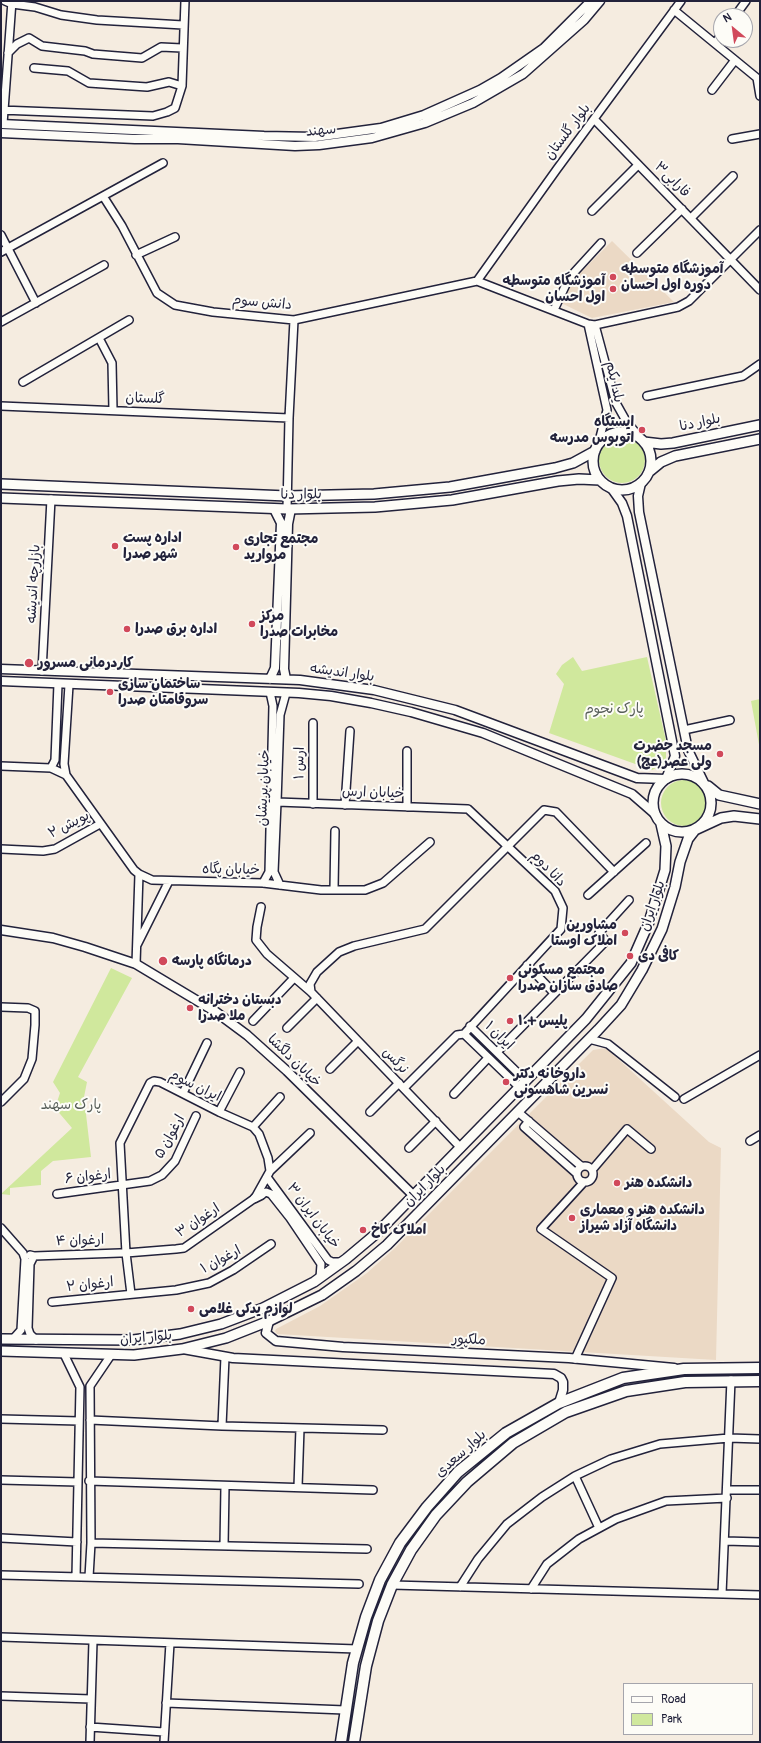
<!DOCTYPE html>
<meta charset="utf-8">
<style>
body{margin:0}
#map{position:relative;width:761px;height:1743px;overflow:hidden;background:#f5ece0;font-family:Pangolin,sans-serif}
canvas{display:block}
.frame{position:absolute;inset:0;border:2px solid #22223b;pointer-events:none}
.legend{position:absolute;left:623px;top:1683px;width:130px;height:52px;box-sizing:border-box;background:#fdfcf7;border:1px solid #a5a5ac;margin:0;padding:5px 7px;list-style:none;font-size:12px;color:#22223b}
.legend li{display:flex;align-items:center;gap:8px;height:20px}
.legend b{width:20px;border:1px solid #a5a5ac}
.north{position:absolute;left:713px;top:8px;width:40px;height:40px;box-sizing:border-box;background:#fdfcf7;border:1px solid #a5a5ac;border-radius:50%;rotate:331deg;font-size:11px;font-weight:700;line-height:16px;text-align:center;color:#22223b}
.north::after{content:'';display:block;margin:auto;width:14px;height:18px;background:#d1495b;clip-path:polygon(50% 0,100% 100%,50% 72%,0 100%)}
</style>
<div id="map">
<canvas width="761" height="1743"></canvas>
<div class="frame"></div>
<ul class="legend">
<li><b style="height:5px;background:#fdfcf7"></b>Road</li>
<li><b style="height:11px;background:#d0e89d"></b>Park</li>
</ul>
<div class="north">N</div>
</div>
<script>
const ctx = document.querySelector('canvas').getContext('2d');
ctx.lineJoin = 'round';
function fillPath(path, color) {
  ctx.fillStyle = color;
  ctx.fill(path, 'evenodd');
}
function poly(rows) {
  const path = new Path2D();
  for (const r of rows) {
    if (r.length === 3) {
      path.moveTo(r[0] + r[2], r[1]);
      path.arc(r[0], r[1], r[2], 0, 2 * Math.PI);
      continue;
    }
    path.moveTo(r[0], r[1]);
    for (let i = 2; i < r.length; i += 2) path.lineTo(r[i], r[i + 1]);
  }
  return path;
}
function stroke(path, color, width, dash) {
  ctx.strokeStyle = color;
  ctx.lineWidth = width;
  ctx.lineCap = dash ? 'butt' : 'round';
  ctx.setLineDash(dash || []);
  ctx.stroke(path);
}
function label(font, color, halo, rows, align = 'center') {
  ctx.font = font + ' Pangolin,"Playpen Sans Arabic",sans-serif';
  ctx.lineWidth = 4;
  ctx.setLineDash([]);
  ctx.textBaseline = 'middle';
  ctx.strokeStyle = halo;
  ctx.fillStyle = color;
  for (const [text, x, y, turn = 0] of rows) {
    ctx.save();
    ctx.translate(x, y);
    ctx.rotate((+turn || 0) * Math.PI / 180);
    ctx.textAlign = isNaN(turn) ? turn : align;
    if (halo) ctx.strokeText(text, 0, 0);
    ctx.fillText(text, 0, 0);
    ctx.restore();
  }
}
fillPath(poly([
 [612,241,674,302,592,318,561,303,567,286],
 [606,1048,709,1142,721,1148,716,1360,277,1334,275,1331,276,1329,320,1306,367,1273,395,1248,593,1050]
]), '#ebd9c5');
fillPath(poly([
 [622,460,23],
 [573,657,582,671,647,657,666,741,666,763,652,770,549,733,564,684,556,674,562,665],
 [760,699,760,750,751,701],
 [684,803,23],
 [111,968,132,978,78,1077,87,1082,84,1097,91,1157,53,1161,41,1171,41,1185,10,1188,10,1195,1,1194,72,1128,55,1108,60,1093,53,1082]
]), '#d0e89d');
const minor = poly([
 [5,1,12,4,35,7,61,15,97,20,183,25],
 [674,10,757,78,760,96],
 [735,16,746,1],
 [715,43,721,35],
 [8,53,17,44,29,38,42,46,85,51,93,54,142,58,161,47,182,48],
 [34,68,68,71,89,83,147,87,169,82,182,86],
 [712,90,735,60],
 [1,110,153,116,167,112,175,108,182,86,185,1],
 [594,119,760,290],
 [3,124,12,1],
 [732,139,760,134],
 [103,196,163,163],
 [592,211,638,165],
 [691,218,733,176],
 [1,235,36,303],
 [1,252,103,196,122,226,157,293,175,305,213,312,294,320,477,281],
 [637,253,682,209],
 [136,255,175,237],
 [477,281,557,169,681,1],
 [477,281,588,324,595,325,678,307,689,301,760,230],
 [554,310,569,278,601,243],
 [1,322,104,265],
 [588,324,607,410,598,445],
 [595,325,616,403,625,419,639,437],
 [99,338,112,363,113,410],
 [23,382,129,320],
 [647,396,743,376,760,364],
 [1,406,289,418],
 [287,509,289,418,294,320],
 [42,671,51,499],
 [684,730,730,720],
 [1,766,51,768,66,775,134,870,139,874,152,880,263,883,321,890,365,890,383,883,430,842],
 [51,768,55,760,58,684],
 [66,775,64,764,69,685],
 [277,802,468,809,555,891,563,908,561,929,464,1034,457,1035,404,1088],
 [313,804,313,723],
 [345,805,350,731],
 [407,807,407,751],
 [1,849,43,851,55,849,100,824],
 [263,883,269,872,273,706,270,692],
 [280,885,274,872,277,802,280,715,286,693],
 [334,889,335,831],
 [588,895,646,843],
 [261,907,257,927,256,940,267,954,311,992,461,1148],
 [137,945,169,881],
 [136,964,139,874],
 [527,965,554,993],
 [311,992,310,984,317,972,339,952,354,946,425,929,544,810,556,812,614,872],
 [1,1007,28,1008,35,1011,35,1025,32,1059,24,1079,1,1102],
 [253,1021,294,978],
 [470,1026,526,1081],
 [287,1028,317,998],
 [464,1034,520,1088],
 [589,1039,608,1044,675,1097],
 [497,1052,606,941,599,933,629,900],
 [330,1069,358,1041],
 [183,1093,207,1043],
 [454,1094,488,1058],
 [684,1099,760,1055],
 [219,1112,240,1072],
 [370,1112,399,1083],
 [518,1112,581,1166],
 [529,1121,524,1127,577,1174],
 [253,1127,280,1097],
 [750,1141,760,1135],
 [409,1148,436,1121],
 [585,1174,8],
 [592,1170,627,1129,651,1149],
 [270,1171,310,1133],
 [267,1177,328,1260,332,1262,342,1262],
 [57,1194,150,1181,162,1175,175,1161,196,1116],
 [261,1195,266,1192,271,1194,290,1218,321,1264,320,1278],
 [1,1228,23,1253,25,1259,21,1330,13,1339],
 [30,1255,34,1256,30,1264,28,1328,30,1334,36,1340],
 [34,1256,120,1253,126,1253,176,1249,184,1248,255,1198,270,1171,268,1158,259,1134,253,1127,219,1112,160,1082,154,1081,150,1083,120,1143,126,1253,131,1294],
 [52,1302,176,1290,209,1283,233,1270,271,1244],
 [64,1354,80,1387,76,1577],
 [575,1359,612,1278,541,1229,584,1182],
 [1,1419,79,1421],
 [90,1420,222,1426,383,1430],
 [222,1426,225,1357],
 [575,1476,599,1528],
 [1,1480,78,1482],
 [89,1481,373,1490],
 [298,1487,300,1428],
 [727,1490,760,1490],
 [1,1538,77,1542],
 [725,1541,760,1542],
 [91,1543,367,1549],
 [224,1546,225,1486],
 [1,1575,359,1584],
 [89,1577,91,1543,90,1386,111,1355],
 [392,1585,760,1595],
 [460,1587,478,1559,507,1524,542,1497,575,1476,611,1459,660,1444,729,1438,760,1439],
 [531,1589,547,1564,579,1539,616,1519,666,1501,727,1498],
 [722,1594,731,1380],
 [1,1637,357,1649],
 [1,1696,91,1699],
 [166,1703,345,1710],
 [90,1727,164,1732],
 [90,1742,93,1641],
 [164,1742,170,1643]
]);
const tertiary = poly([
 [1,124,264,136,315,137,381,128,424,115,480,90,501,78,544,48,591,1],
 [1,133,135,139,178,139,295,146,319,145,372,138,425,123,473,103,523,74,584,20,600,1],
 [641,483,638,496,639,512,688,750,704,783],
 [1,669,300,680,374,690,455,710,637,778,666,779,675,756,627,516,622,503,612,489],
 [270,679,275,668,281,523,274,509],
 [286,679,284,669,288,524,291,509],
 [1,681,299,693,331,696,371,703,411,712,483,733,632,794,655,814],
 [1,930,53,938,85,947,136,964,216,1012,247,1035,287,1071,414,1196],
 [255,1198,261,1195],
 [269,1321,266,1333,276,1341,343,1347,569,1358,674,1368],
 [183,1349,233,1358,554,1374,561,1378,563,1382,563,1390,559,1403]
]);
const secondary = poly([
 [622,461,29],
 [644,442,661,444,673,443,760,425],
 [650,471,661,462,675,456,760,439],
 [1,484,287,496,374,494,450,487,555,468,573,463,595,451],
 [1,498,287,509,375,507,452,500,558,481,579,479,600,480],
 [682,803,29],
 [708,786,719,795,760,804],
 [1,1339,133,1340,180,1334,221,1324,263,1308,314,1282,346,1259,377,1233,586,1019,631,963,649,922,665,870,666,846,661,824],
 [1,1351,134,1355,182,1349,226,1338,269,1321,322,1295,356,1271,387,1245,598,1030,621,1005,642,970,662,929,675,887,680,862,688,839,695,830,721,818,734,816,760,819]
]);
const primary = poly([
 [341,1742,353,1663,366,1617,380,1580,400,1543,427,1507,458,1472,506,1433,559,1403,623,1378,684,1369,760,1368],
 [354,1742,366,1666,378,1621,392,1585,411,1550,436,1515,467,1482,513,1443,566,1412,626,1391,685,1382,760,1381]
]);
stroke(minor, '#22223b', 10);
stroke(tertiary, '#22223b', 11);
stroke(secondary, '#22223b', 12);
stroke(primary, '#22223b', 13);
stroke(minor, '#fdfcf7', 7);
stroke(tertiary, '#fdfcf7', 8);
stroke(secondary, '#fdfcf7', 9);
stroke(primary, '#fdfcf7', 10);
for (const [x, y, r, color] of [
 [613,277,4,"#d1495b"],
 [613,289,4,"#d1495b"],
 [642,430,4,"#d1495b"],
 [115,546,4,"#d1495b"],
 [236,547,4,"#d1495b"],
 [252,624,4,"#d1495b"],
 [127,629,4,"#d1495b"],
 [29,663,5,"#d1495b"],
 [110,692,4,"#d1495b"],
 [720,754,4,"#d1495b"],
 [625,933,4,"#d1495b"],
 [630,956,4,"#d1495b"],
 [163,961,5,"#d1495b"],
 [510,978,4,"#d1495b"],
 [190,1008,4,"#d1495b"],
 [510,1021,4,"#d1495b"],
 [506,1082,4,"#d1495b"],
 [617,1183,4,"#d1495b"],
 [572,1218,4,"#d1495b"],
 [363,1230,4,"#d1495b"],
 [191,1309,4,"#d1495b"]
]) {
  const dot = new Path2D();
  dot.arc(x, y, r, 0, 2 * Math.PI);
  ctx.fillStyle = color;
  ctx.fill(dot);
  stroke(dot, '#fdfcf7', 1.5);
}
label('14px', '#22223b', '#fdfcf7', [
 ["سهند",321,131,-5],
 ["بلوار گلستان",568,132,-53],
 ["فارابی۳",672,180,45],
 ["دانش سوم",262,303,5],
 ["یلدا یکم",614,382,78],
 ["گلستان",145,399,2],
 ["بلوار دنا",700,423,-12],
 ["بلوار دنا",301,495,-1],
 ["بازارچه اندیشه",34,584,-87],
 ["بلوار اندیشه",342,673,8],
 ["ارس ۱",300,763,-89],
 ["خیابان پریشان",264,788,-88],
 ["خیابان ارس",373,793,2],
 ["پویش ۲",69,825,-27],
 ["دانا دوم",548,869,46],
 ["خیابان پگاه",231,870,1],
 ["بلوار ایران",653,906,-71],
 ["ایران ۱",499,1036,44],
 ["خیابان دلگشا",294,1061,44],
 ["نرگس",395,1061,46],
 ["ایران سوم",195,1086,26],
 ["ارغوان ۵",170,1137,-61],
 ["ارغوان ۶",88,1177,-6],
 ["بلوار ایران",425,1186,-45],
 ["خیابان ایران ۳",313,1216,53],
 ["ارغوان ۳",198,1221,-33],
 ["ارغوان ۴",80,1241,-2],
 ["ارغوان ۱",221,1260,-28],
 ["ارغوان ۲",90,1285,-6],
 ["بلوار ایران",146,1338,-5],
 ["ملکپور",469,1340,3],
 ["بلوار سعدی",461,1454,-42]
]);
label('bold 14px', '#22223b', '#fdfcf7', [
 ["آموزشگاه متوسطه",621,269],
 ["دوره اول احسان",621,285],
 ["آموزشگاه متوسطه",605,281,"right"],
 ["اول احسان",605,297,"right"],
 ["ایستگاه",634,422,"right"],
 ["اتوبوس مدرسه",634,438,"right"],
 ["اداره پست",123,538],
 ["شهر صدرا",123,554],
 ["مجتمع تجاری",244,539],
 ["مروارید",244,555],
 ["مرکز",260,616],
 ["مخابرات صدرا",260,632],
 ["اداره برق صدرا",135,629],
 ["کاردرمانی مسرور",38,663],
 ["ساختمان سازی",118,684],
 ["سروقامتان صدرا",118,700],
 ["مسجد حضرت",712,746,"right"],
 ["ولی عصر(عج)",712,762,"right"],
 ["مشاورین",617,925,"right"],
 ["املاک اوستا",617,941,"right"],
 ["کافی دی",638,956],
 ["درمانگاه پارسه",172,961],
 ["مجتمع مسکونی",518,970],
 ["صادق سازان صدرا",518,986],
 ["دبستان دخترانه",198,1000],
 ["ملا صدرا",198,1016],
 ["پلیس +۱۰",518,1021],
 ["داروخانه دکتر",514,1074],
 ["نسرین شاهسونی",514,1090],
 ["دانشکده هنر",625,1183],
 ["دانشکده هنر و معماری",580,1210],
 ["دانشگاه آزاد شیراز",580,1226],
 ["املاک کاخ",371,1230],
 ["لوازم یدکی غلامی",199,1309]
], 'left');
label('14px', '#565d58', '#fdfcf7', [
 ["پارک نجوم",614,709],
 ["پارک سهند",71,1105]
]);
</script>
